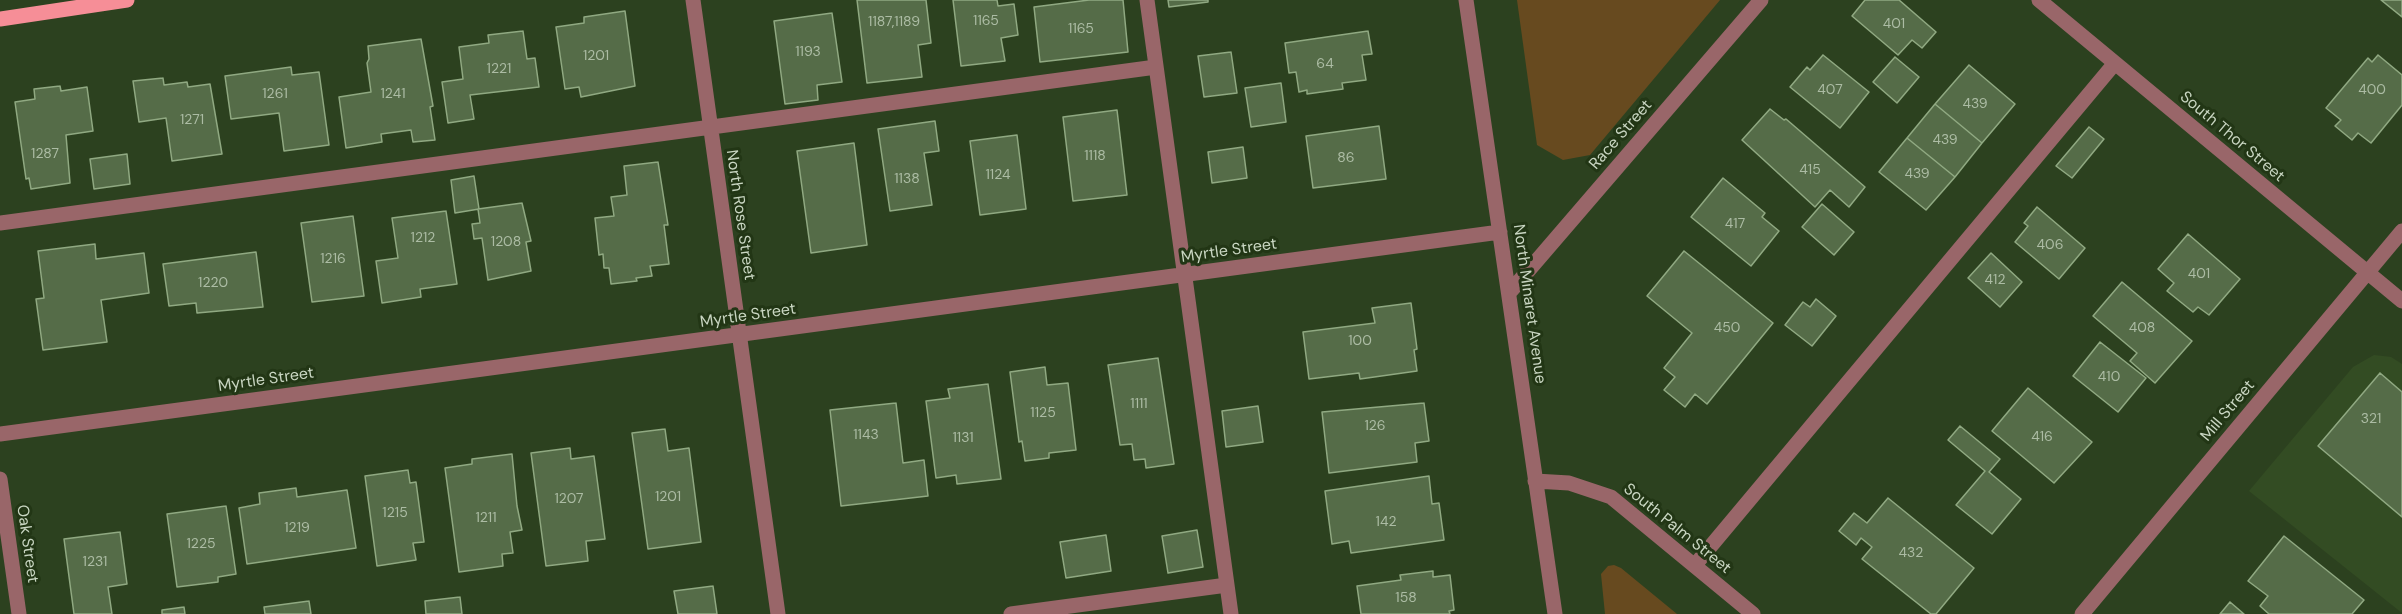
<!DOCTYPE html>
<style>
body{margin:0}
canvas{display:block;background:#2c411f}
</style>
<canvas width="2402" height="614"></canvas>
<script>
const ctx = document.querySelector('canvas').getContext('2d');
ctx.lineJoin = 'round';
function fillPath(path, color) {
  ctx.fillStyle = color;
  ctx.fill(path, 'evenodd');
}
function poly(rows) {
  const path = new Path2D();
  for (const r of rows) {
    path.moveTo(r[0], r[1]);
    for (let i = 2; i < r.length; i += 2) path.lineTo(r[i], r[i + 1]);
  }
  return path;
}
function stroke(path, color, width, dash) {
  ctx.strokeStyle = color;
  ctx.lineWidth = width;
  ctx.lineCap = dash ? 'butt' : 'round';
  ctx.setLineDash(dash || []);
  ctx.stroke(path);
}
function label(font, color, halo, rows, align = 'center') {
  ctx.font = font + ' "DM Sans",sans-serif';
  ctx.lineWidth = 6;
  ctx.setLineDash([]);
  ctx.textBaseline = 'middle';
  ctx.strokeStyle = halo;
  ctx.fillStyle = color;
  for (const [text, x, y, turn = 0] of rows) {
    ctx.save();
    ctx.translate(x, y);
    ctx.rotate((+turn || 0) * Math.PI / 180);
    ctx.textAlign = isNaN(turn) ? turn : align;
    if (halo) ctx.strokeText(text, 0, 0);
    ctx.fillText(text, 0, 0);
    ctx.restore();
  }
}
fillPath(poly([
 [2374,355,2391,357,2402,364,2402,613,2249,491,2353,367]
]), '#334c23');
fillPath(poly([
 [1517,0,1720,0,1590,155,1563,160,1537,145],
 [1614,565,1621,568,1677,614,1605,614,1601,574,1608,566]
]), '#674a1f');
const building = poly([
 [857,0,926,0,931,43,918,45,922,77,867,83,857,0],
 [953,0,997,0,998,6,1014,4,1018,35,1001,38,1005,61,961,66,953,0],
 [1089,0,1123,0,1128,52,1040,62,1034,7,1089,0],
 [1168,0,1208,0,1208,2,1169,7,1168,0],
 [1865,0,1899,0,1936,32,1922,48,1912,40,1898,55,1852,16,1865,0],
 [2381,0,2402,0,2402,17,2381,0],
 [625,11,635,86,581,97,579,87,565,89,556,27,584,23,584,17,625,11],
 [832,13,842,82,817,85,818,100,785,104,774,21,832,13],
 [523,31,527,59,535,58,539,87,470,95,474,119,448,123,442,82,463,79,459,47,489,43,488,35,523,31],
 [1368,31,1372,54,1362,55,1366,80,1342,83,1343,89,1307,94,1307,90,1299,92,1296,72,1289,73,1285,43,1368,31],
 [421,39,433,106,430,107,435,140,413,142,411,130,381,134,382,142,346,148,339,97,371,92,367,63,369,59,368,46,421,39],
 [1231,52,1237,93,1204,97,1198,56,1231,52],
 [1823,55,1869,92,1840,128,1790,87,1807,67,1810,70,1823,55],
 [2378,55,2402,75,2402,105,2371,143,2358,133,2352,140,2335,126,2341,120,2326,108,2368,58,2372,62,2378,55],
 [1895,57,1919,77,1897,103,1873,82,1895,57],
 [1969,65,2015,104,1982,143,1935,104,1969,65],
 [291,67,292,75,319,72,329,145,284,151,279,113,231,119,225,76,291,67],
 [163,78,164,85,187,82,188,87,210,84,222,154,172,161,166,118,139,122,133,81,163,78],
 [1281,83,1286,122,1251,127,1245,88,1281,83],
 [60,86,61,91,87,87,93,131,66,135,70,183,31,189,29,178,26,179,15,102,35,99,34,89,60,86],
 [1935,104,1982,143,1955,177,1907,138,1935,104],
 [1770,109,1784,120,1786,119,1865,187,1849,207,1830,190,1815,207,1742,140,1770,109],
 [1117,110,1127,195,1073,201,1063,117,1117,110],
 [935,121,939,151,924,153,932,205,890,211,878,129,935,121],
 [1379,126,1386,179,1313,188,1306,136,1379,126],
 [2089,127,2104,139,2072,178,2056,166,2089,127],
 [1017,135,1026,209,980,215,970,141,1017,135],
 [1907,138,1955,177,1926,210,1879,172,1907,138],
 [854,143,867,245,811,253,797,151,854,143],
 [1243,147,1247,178,1212,183,1208,152,1243,147],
 [127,154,130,184,94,189,90,159,127,154],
 [658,162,668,225,664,225,669,264,650,266,652,276,636,278,637,281,611,284,609,268,604,268,603,254,599,255,595,218,614,216,611,197,627,195,624,166,658,162],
 [474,176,479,209,455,213,451,180,474,176],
 [1723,178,1765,213,1762,217,1779,231,1751,266,1691,217,1723,178],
 [522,203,531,241,526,242,531,271,488,280,482,238,474,239,472,224,480,223,478,209,522,203],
 [1822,204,1854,232,1834,255,1802,227,1822,204],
 [2037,207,2085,248,2059,279,2015,242,2028,226,2024,223,2037,207],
 [446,211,457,284,420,289,421,297,382,303,376,261,398,258,392,218,446,211],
 [353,216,364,296,312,302,301,223,353,216],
 [2188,234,2240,279,2209,315,2198,307,2193,312,2167,291,2174,283,2158,269,2188,234],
 [95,244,96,259,144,253,149,293,101,300,107,342,43,350,36,299,44,298,38,251,95,244],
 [1684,251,1773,323,1707,404,1695,394,1685,407,1664,390,1675,377,1664,368,1692,333,1647,296,1684,251],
 [256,252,263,307,197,313,196,303,169,306,163,264,256,252],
 [1991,253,2022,282,2000,307,1968,278,1991,253],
 [2122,282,2192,341,2155,383,2130,361,2137,353,2093,316,2122,282],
 [1816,299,1836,316,1812,346,1785,325,1803,302,1810,307,1816,299],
 [1411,303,1417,349,1414,350,1417,371,1360,379,1359,373,1309,379,1303,332,1375,323,1372,308,1411,303],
 [2100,342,2146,378,2118,412,2073,376,2100,342],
 [1158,358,1174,464,1146,468,1145,459,1134,460,1132,444,1120,445,1108,365,1158,358],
 [1045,367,1047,385,1068,383,1076,450,1049,453,1049,458,1025,461,1022,441,1019,442,1010,372,1045,367],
 [2380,373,2402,392,2402,517,2318,446,2380,373],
 [988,384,1001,479,957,484,956,475,936,478,926,401,950,398,948,389,988,384],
 [2028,388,2092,442,2054,483,1992,431,2028,388],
 [896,403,903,463,924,460,928,496,841,506,830,410,896,403],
 [1424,403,1429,441,1415,443,1417,462,1329,473,1322,412,1424,403],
 [1258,406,1263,442,1226,447,1222,411,1258,406],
 [1960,426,2000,459,1989,472,2021,499,1992,534,1956,505,1985,471,1948,440,1960,426],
 [665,429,668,451,689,448,701,542,648,549,632,433,665,429],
 [570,448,571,459,594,456,605,539,586,541,588,561,546,566,531,453,570,448],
 [512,454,517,506,522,530,510,532,513,553,502,554,503,566,459,572,445,468,472,464,472,459,512,454],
 [408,470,410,483,416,482,424,542,413,543,416,560,377,566,365,476,408,470],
 [1429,476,1432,504,1439,503,1444,540,1351,553,1349,541,1332,544,1325,491,1429,476],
 [296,488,297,497,347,490,356,548,247,564,239,508,260,504,259,493,296,488],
 [1888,498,1974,568,1936,614,1931,614,1862,559,1872,547,1861,538,1856,545,1839,531,1854,513,1867,523,1888,498],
 [226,506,236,574,218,577,218,582,177,587,167,514,226,506],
 [1197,530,1203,567,1168,573,1162,536,1197,530],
 [120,532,127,584,108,587,112,614,74,614,64,539,120,532],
 [1106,535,1111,571,1066,578,1060,542,1106,535],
 [2284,536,2364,600,2352,614,2269,614,2260,606,2268,596,2248,581,2284,536],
 [1433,571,1433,577,1450,575,1454,610,1449,611,1450,614,1361,614,1357,586,1401,580,1400,575,1433,571],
 [713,586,717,614,678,614,674,591,713,586],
 [460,597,462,614,426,614,425,601,460,597],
 [309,601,311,614,265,614,264,607,309,601],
 [2230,602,2244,614,2220,614,2230,602],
 [184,607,185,614,162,614,162,610,184,607]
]);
fillPath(building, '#556c48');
stroke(building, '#90a982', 1.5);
stroke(poly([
 [693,0,778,614],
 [1147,0,1231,614],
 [1466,0,1555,614],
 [2039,0,2402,301],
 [0,223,1156,67],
 [1509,293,1761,0],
 [0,434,1500,232],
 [0,479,19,614],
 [1535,481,1569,483,1611,497,1753,614],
 [1695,565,2115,63],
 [1011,614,1227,585],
 [2082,614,2402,231]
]), '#996669', 15);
stroke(poly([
 [0,19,127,0]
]), '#f68e97', 15);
label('14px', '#acbca4', null, [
 ["1165",986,21],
 ["1187,1189",894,22],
 ["401",1894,24],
 ["1165",1081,29],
 ["1193",808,52],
 ["1201",596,56],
 ["64",1325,64],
 ["1221",499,69],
 ["407",1830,90],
 ["400",2372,90],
 ["1261",275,94],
 ["1241",393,94],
 ["439",1975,104],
 ["1271",192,120],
 ["439",1945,140],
 ["1287",45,154],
 ["1118",1095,156],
 ["86",1346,158],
 ["415",1810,170],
 ["439",1917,174],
 ["1124",998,175],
 ["1138",907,179],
 ["417",1735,224],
 ["1212",423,238],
 ["1208",506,242],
 ["406",2050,245],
 ["1216",333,259],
 ["401",2199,274],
 ["412",1995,280],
 ["1220",213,283],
 ["450",1727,328],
 ["408",2142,328],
 ["100",1360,341],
 ["410",2109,377],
 ["1111",1139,404],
 ["1125",1043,413],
 ["321",2371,419],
 ["126",1375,426],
 ["1143",866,435],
 ["416",2042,437],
 ["1131",963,438],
 ["1201",668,497],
 ["1207",569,499],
 ["1215",395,513],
 ["1211",486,518],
 ["142",1386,522],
 ["1219",297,528],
 ["1225",201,544],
 ["432",1911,553],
 ["1231",95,562],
 ["158",1406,598]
]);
label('16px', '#c9d6c2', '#223615', [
 ["Race Street",1621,135,-49],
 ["South Thor Street",2232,137,40],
 ["North Rose Street",740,215,82],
 ["Myrtle Street",1229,251,-8],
 ["North Minaret Avenue",1529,304,82],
 ["Myrtle Street",748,316,-8],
 ["Myrtle Street",266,380,-8],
 ["Mill Street",2228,411,-50],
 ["South Palm Street",1677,529,39],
 ["Oak Street",27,544,82]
]);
</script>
